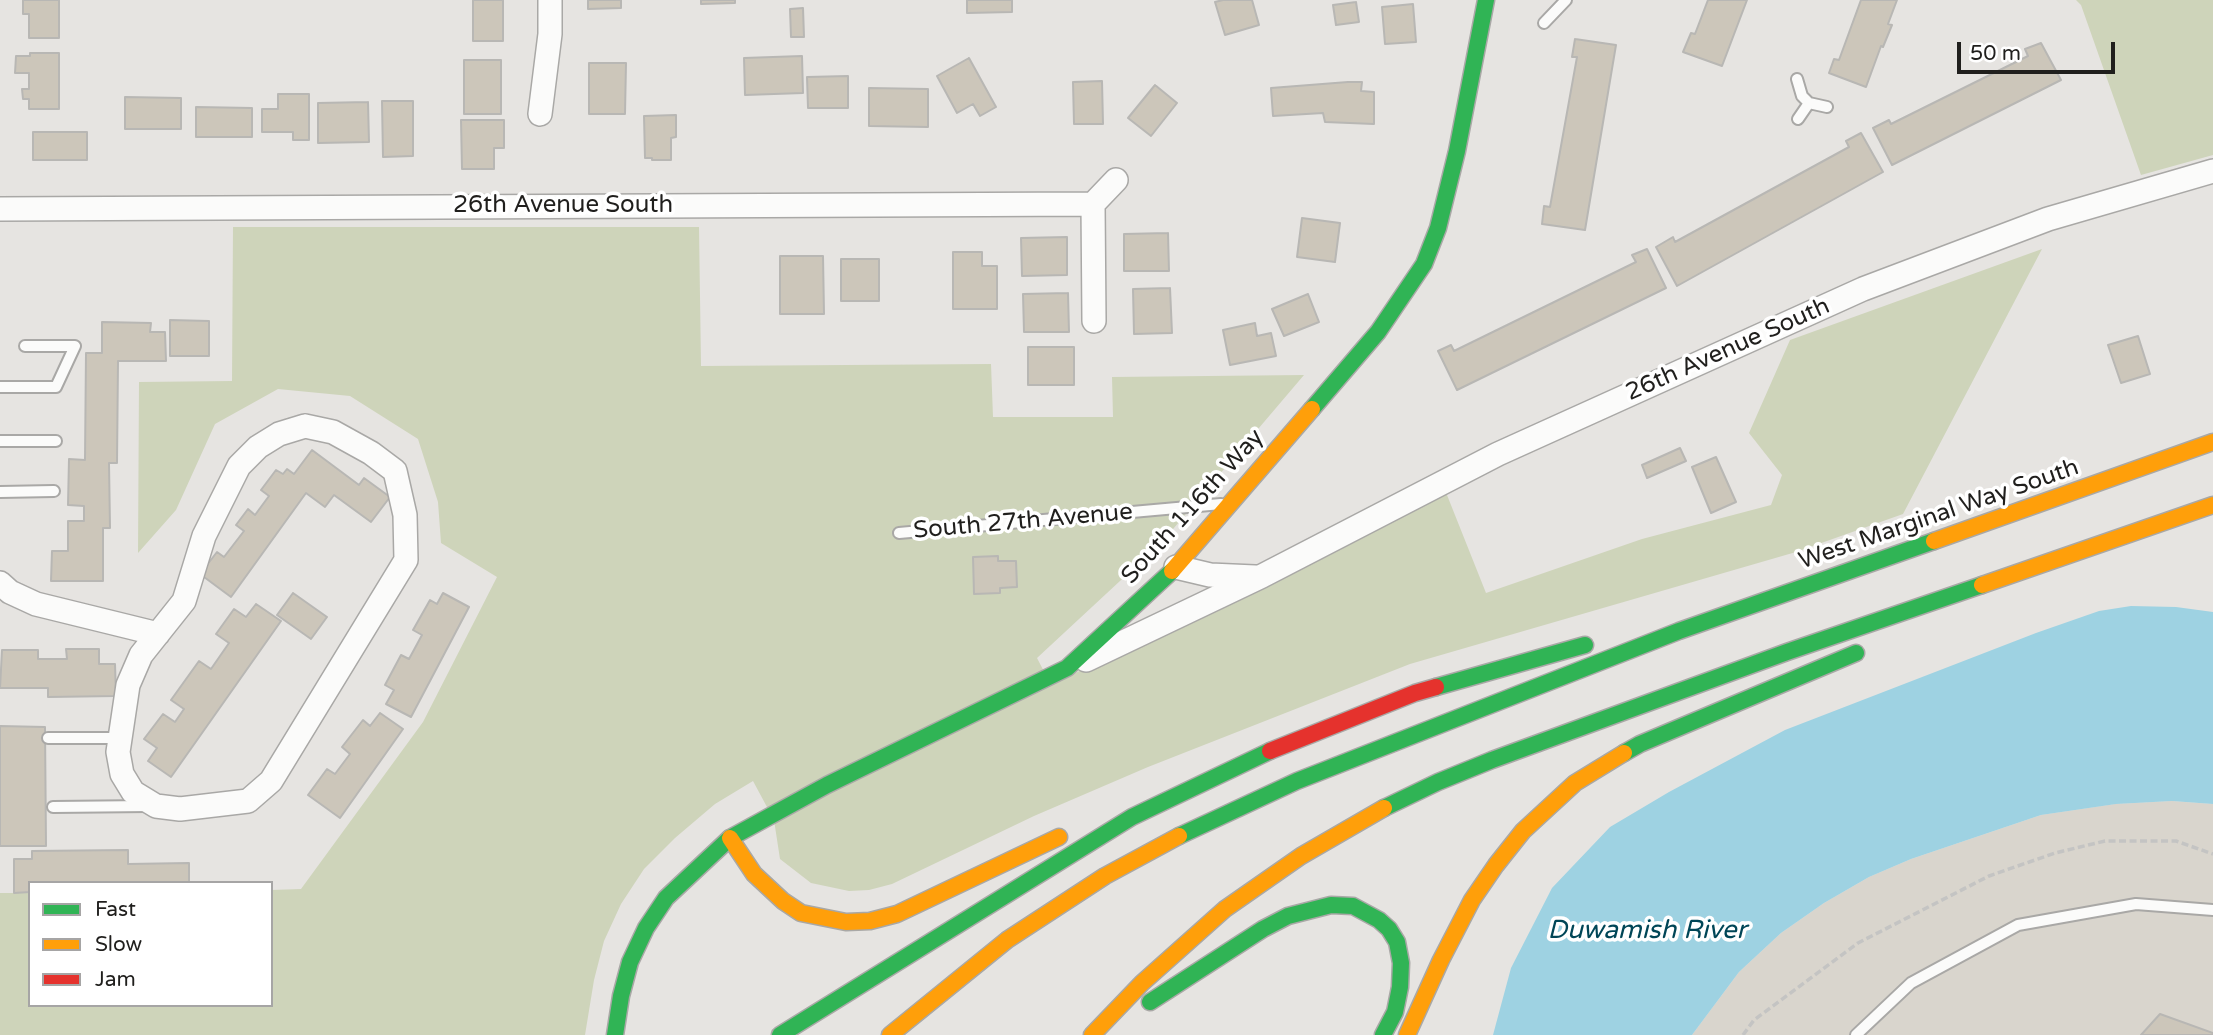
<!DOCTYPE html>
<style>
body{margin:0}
#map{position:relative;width:2213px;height:1035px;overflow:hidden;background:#e6e4e1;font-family:"Varela Round",sans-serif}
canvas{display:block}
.legend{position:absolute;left:28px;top:881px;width:245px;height:126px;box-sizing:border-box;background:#fff;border:2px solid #a6a5a5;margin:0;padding:9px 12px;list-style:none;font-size:21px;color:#201f1d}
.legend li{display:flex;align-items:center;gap:14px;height:35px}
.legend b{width:35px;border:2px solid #a6a5a5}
.scale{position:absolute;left:1957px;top:42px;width:158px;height:32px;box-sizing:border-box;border:4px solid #201f1d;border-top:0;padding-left:9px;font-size:21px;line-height:24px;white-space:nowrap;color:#201f1d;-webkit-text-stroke:5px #fff;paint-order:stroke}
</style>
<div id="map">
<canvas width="2213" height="1035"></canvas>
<ul class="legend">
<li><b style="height:9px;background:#30b455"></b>Fast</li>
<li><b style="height:9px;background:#ff9f0a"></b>Slow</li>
<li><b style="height:9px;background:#e5322d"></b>Jam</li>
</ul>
<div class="scale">50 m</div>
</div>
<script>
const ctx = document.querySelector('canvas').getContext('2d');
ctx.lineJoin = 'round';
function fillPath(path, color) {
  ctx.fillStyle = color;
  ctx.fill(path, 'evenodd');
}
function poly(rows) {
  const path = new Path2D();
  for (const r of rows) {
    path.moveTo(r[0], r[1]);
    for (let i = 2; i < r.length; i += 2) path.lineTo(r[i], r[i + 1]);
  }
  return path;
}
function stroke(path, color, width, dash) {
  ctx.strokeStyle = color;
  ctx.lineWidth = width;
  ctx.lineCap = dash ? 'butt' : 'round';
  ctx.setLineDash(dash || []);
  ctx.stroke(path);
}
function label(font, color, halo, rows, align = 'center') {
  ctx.font = font + ' "Varela Round",sans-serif';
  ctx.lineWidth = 7;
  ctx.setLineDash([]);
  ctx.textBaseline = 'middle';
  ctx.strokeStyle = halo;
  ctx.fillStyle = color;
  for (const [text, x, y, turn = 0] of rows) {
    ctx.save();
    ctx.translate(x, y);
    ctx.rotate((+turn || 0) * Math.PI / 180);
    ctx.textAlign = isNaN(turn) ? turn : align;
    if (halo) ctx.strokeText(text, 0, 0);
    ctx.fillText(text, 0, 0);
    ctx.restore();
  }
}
fillPath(poly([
 [2172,801,2213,804,2213,1035,1692,1035,1739,972,1781,933,1824,903,1869,877,1911,859,2041,815,2115,804]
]), '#d9d5cd');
fillPath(poly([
 [2076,0,2213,0,2213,155,2141,175,2081,5],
 [233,227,699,227,701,366,991,364,993,417,1113,417,1112,377,1304,375,1162,542,1037,658,1051,685,1445,490,1486,593,1642,539,1771,505,1782,475,1749,433,1790,340,2042,249,1903,514,1796,552,1410,664,1148,767,1034,816,892,884,869,890,849,891,811,883,780,859,774,820,753,781,715,804,675,838,644,869,621,904,604,941,594,980,585,1035,0,1035,0,893,30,893,30,1005,271,1005,271,890,301,889,423,722,497,577,441,543,438,502,418,439,350,396,278,389,215,424,176,510,138,553,139,382,232,381]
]), '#ced4ba');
fillPath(poly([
 [2131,606,2176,607,2213,612,2213,804,2172,801,2116,804,2041,815,1911,859,1869,877,1824,903,1781,933,1739,972,1692,1035,1493,1035,1511,968,1552,888,1610,827,1669,792,1785,730,2036,633,2099,611]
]), '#9ed2e2');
const building = poly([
 [23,0,59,0,59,38,29,38,29,14,23,14,23,0],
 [473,0,503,0,503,41,473,41,473,0],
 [588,0,621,0,621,8,588,9,588,0],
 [701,0,735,0,735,3,701,4,701,0],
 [967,0,1012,0,1012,12,967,13,967,0],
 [1223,0,1252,0,1259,25,1225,35,1215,2,1223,0],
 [1708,0,1747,0,1722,66,1683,52,1691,33,1695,34,1708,0],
 [1861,0,1897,0,1888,24,1892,25,1883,47,1881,46,1866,87,1829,73,1834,59,1839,60,1861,0],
 [1356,2,1359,22,1336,25,1333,5,1356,2],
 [1413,4,1416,42,1385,44,1382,7,1413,4],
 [803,8,804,37,791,37,790,9,803,8],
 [1575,39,1616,45,1585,230,1542,224,1544,206,1550,207,1577,57,1572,57,1575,39],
 [2041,43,2061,80,1892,165,1873,128,1889,120,1891,124,2028,56,2025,49,2041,43],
 [30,53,59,53,59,109,29,109,29,99,23,99,22,89,29,89,29,73,15,73,16,56,30,56,30,53],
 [802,56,803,93,745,95,744,58,802,56],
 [969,58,996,107,980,116,973,104,957,113,937,76,969,58],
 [464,60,501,60,501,114,464,114,464,60],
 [589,63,626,63,625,114,589,114,589,63],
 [848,76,848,108,808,108,807,77,848,76],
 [1102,81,1103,124,1074,124,1073,82,1102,81],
 [1348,82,1362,82,1361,91,1374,92,1374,124,1325,122,1323,113,1273,116,1271,88,1348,82],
 [1155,85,1177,103,1151,136,1128,118,1155,85],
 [869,88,928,89,928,127,869,126,869,88],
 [278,94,309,94,309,140,293,140,293,132,262,132,262,109,278,109,278,94],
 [125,97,181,98,181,129,125,129,125,97],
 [382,101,413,101,413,156,383,157,382,101],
 [368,102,369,142,318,143,318,103,368,102],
 [196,107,252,108,252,137,196,137,196,107],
 [676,115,676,137,671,138,671,160,652,160,652,158,645,158,644,116,676,115],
 [461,120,504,120,504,148,494,148,494,169,462,169,461,120],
 [33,132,87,132,87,160,33,160,33,132],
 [1861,133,1883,172,1677,286,1656,247,1673,237,1675,242,1849,147,1846,141,1861,133],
 [1302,218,1340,223,1335,262,1297,257,1302,218],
 [1168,233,1169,271,1124,271,1124,234,1168,233],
 [1067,237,1067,275,1022,276,1021,238,1067,237],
 [1647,249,1666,288,1457,390,1438,351,1451,345,1454,351,1636,262,1632,255,1647,249],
 [953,252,982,252,982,266,997,266,997,309,953,309,953,252],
 [780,256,823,256,824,314,780,314,780,256],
 [841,259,879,259,879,301,841,301,841,259],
 [1170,288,1172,333,1134,334,1133,289,1170,288],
 [1068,293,1069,332,1024,332,1023,294,1068,293],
 [1308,294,1319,322,1284,336,1272,309,1308,294],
 [170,320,209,321,209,356,170,356,170,320],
 [102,322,151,323,150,332,165,332,166,361,118,361,117,463,109,463,110,528,103,528,103,581,51,581,52,551,68,551,68,521,84,521,84,506,68,505,69,459,85,460,86,353,102,353,102,322],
 [1255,323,1257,336,1271,333,1276,356,1230,365,1223,330,1255,323],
 [2138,336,2150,374,2121,383,2108,345,2138,336],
 [1028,347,1074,347,1074,385,1028,385,1028,347],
 [1680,448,1686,461,1647,478,1642,465,1680,448],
 [312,450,359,485,364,478,390,497,371,522,334,495,325,507,306,493,231,597,200,574,217,552,224,557,244,531,236,525,248,509,255,515,269,496,261,490,276,470,283,474,287,469,294,474,312,450],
 [1716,457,1736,502,1711,513,1692,467,1716,457],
 [998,556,998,561,1016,561,1017,587,1000,588,1000,593,974,594,973,557,998,556],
 [293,593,327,617,311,639,277,615,293,593],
 [443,593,469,607,411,717,386,704,394,690,385,685,401,655,409,659,422,635,413,630,430,600,437,604,443,593],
 [256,604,281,621,171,777,148,761,157,748,144,739,163,714,175,722,184,709,171,700,199,661,211,669,229,643,216,634,234,609,246,617,256,604],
 [66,649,99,649,99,664,115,664,116,696,48,697,48,688,0,688,2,650,38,650,38,659,67,659,66,649],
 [380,713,403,729,340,818,308,795,327,769,335,774,350,754,342,747,363,720,370,726,380,713],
 [0,726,45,727,46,846,0,846,0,726],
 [128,850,128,864,189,863,189,883,30,883,30,892,14,893,14,859,32,859,32,851,128,850],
 [2160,1014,2213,1033,2213,1035,2141,1035,2160,1014]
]);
fillPath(building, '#ccc6ba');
stroke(building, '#b8b7b4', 2);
const lane = poly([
 [1544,23,1566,0],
 [1797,79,1802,96,1809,103,1827,107],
 [1798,119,1809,103],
 [0,387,56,387,75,346,25,346],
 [0,441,56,441],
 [0,492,54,491],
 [899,533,1221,504],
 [48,738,120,738],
 [53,807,149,806],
 [1856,1035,1911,983,2018,925,2136,904,2213,910]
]);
const street = poly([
 [540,114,550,34,550,0],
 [1093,204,1094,321],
 [0,209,1093,204,1116,180],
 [305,426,333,432,371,453,395,471,405,515,406,560,271,781,248,801,180,809,156,806,133,792,122,774,118,752,128,685,141,655,184,601,204,536,239,466,258,447,279,434,305,426],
 [1176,567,1210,575,1255,577],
 [0,583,10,592,36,604,158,634],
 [1086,660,1262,576,1498,454,1863,289,2048,219,2213,171]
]);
const fast = poly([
 [1312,409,1378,332,1424,264,1438,228,1457,151,1486,0],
 [1436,687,1585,645],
 [1624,753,1640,744,1856,653],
 [1384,808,1438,782,1492,760,1787,652,1982,585],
 [1179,836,1297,781,1679,631,1934,541],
 [1150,1002,1263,929,1288,916,1331,905,1353,906,1379,920,1389,929,1397,942,1401,963,1400,987,1395,1012,1383,1035],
 [615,1035,621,996,630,962,646,928,666,898,730,838,827,785,1067,668,1172,571],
 [780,1035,1132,817,1270,751]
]);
const slow = poly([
 [1934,541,2213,442],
 [1172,571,1312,409],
 [1982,585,2213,505],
 [730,838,754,874,783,901,801,913,846,922,870,921,897,914,1059,837],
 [890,1035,1007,940,1105,876,1179,836],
 [1092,1035,1142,983,1225,909,1301,856,1384,808],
 [1407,1035,1441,960,1472,900,1496,865,1523,831,1575,783,1624,753]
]);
const jam = poly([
 [1270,751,1415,693,1436,687]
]);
stroke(lane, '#a9a8a6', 14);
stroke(street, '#a9a8a6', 26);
stroke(fast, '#a9a8a6', 19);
stroke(slow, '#a9a8a6', 19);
stroke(jam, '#a9a8a6', 19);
stroke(poly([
 [1743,1035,1754,1020,1858,943,1989,876,2055,853,2105,841,2176,841,2213,854]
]), '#c4c4c3', 3.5, [7, 3.5]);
stroke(lane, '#fbfbfa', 10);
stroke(street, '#fbfbfa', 23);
stroke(fast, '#30b455', 16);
stroke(slow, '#ff9f0a', 16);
stroke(jam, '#e5322d', 16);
label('24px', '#201f1d', '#fff', [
 ["26th Avenue South",563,206],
 ["26th Avenue South",1728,350,-24],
 ["South 116th Way",1193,507,-48],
 ["West Marginal Way South",1939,515,-19],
 ["South 27th Avenue",1023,522,-5]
]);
label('italic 26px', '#004657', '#fff', [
 ["Duwamish River",1647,931]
]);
</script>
